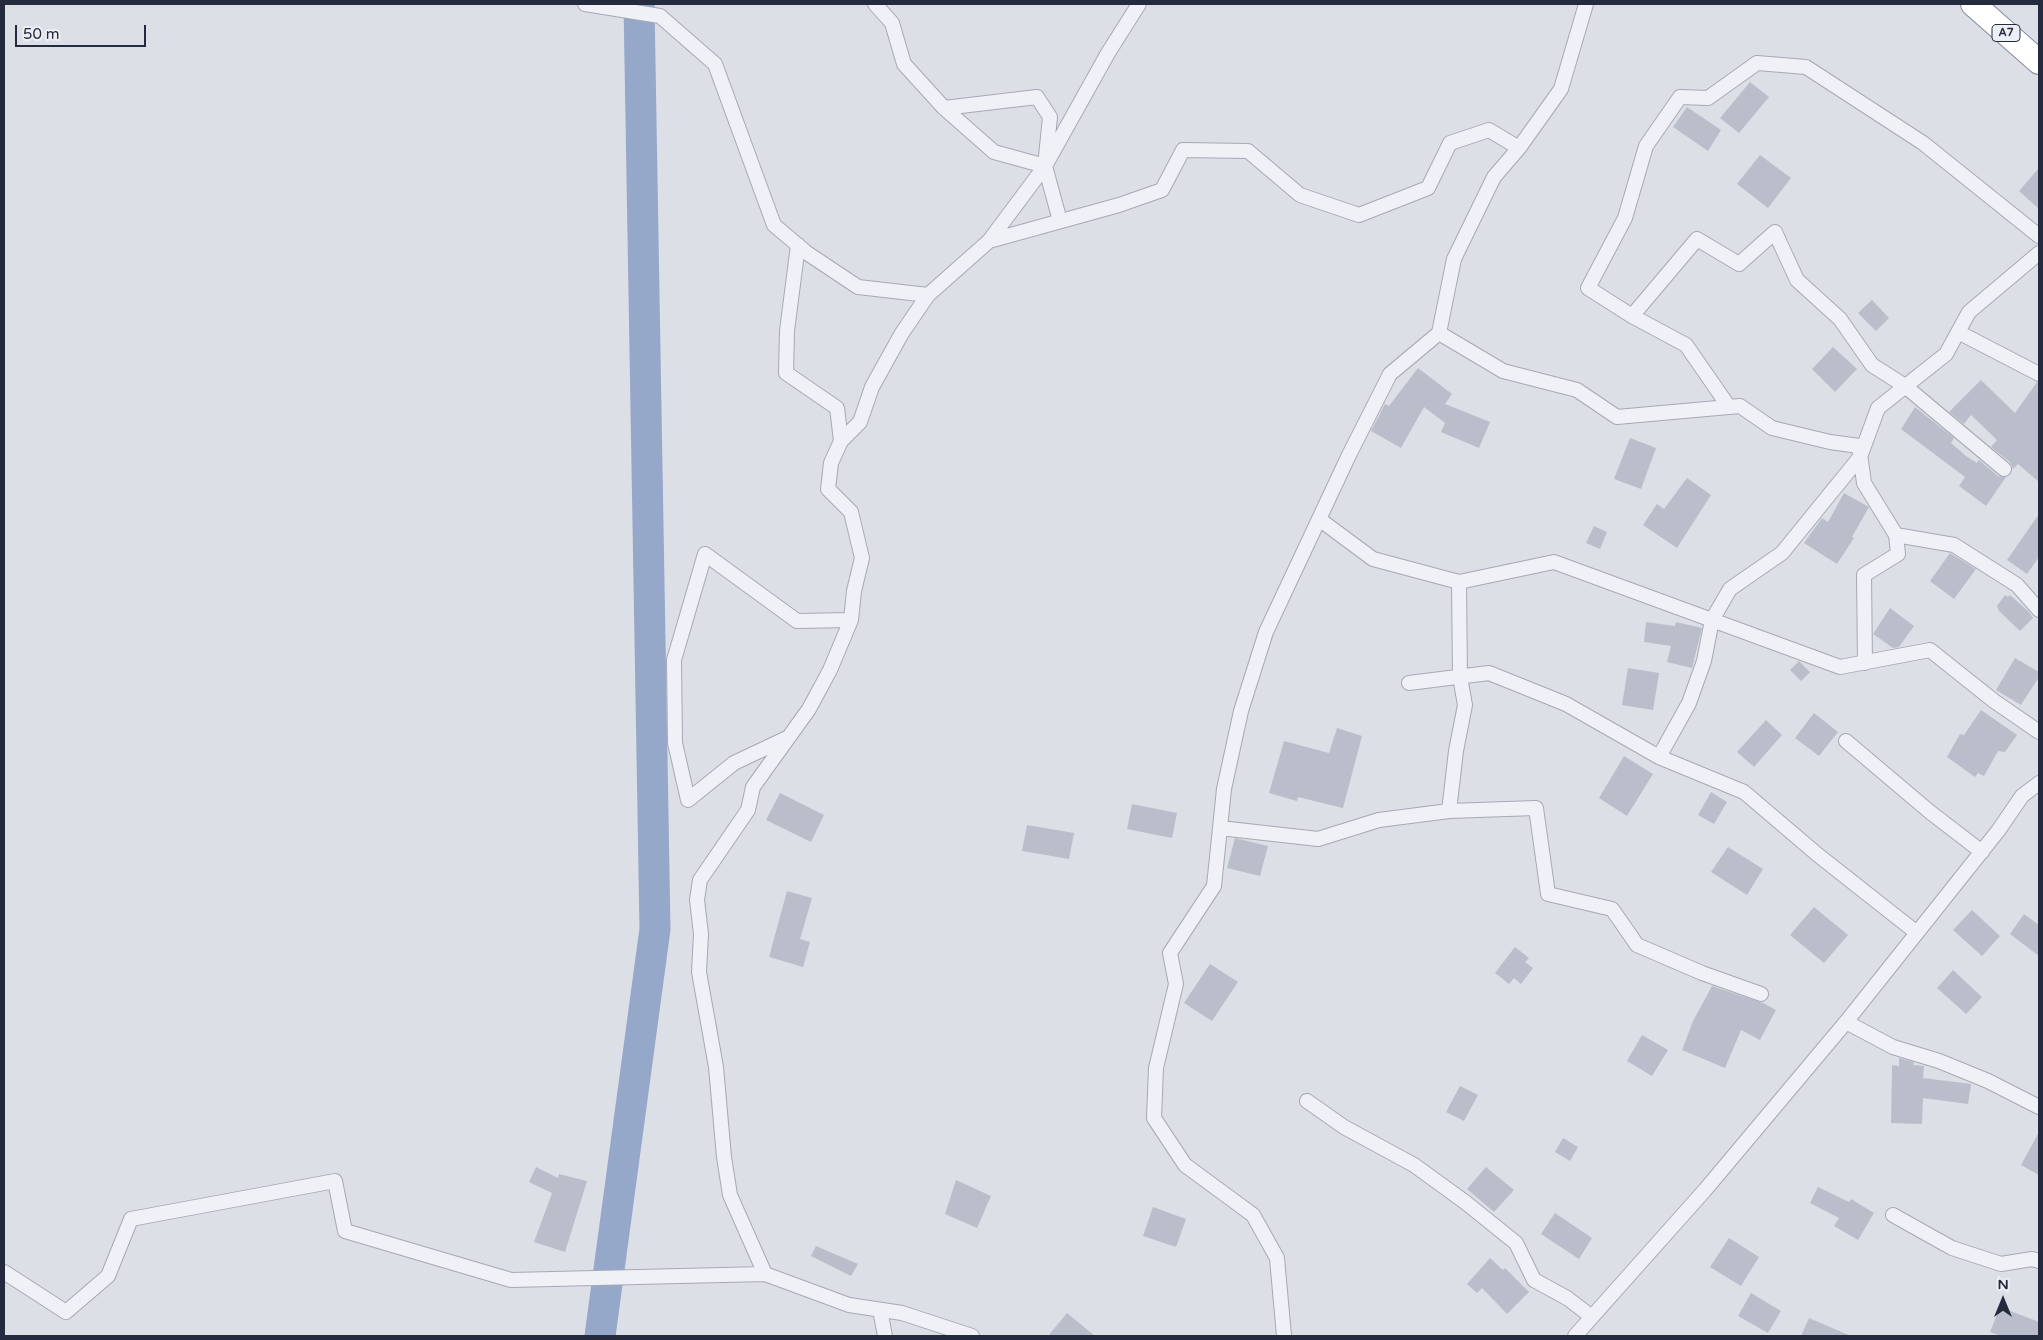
<!DOCTYPE html>
<style>
body{margin:0}
#map{position:relative;width:2043px;height:1340px;overflow:hidden;background:#dddfe7;font-family:"Varela Round",sans-serif}
canvas{display:block}
.frame{position:absolute;inset:0;border:5px solid #252b3e;pointer-events:none}
.north{position:absolute;left:1978px;top:1275px;width:50px;height:50px;-webkit-text-stroke:4px #eceff5;paint-order:stroke;rotate:0deg;font-size:14px;font-weight:700;line-height:20px;text-align:center;color:#252b3e}
.north::after{content:'';display:block;margin:auto;width:18px;height:22px;background:#252b3e;clip-path:polygon(50% 0,100% 100%,50% 72%,0 100%)}
.scale{position:absolute;left:15px;top:25px;width:131px;height:22px;box-sizing:border-box;border:2px solid #252b3e;border-top:0;padding-left:6px;font-size:15px;line-height:18px;white-space:nowrap;color:#252b3e;-webkit-text-stroke:4px #eceff5;paint-order:stroke}
</style>
<div id="map">
<canvas width="2043" height="1340"></canvas>
<div class="frame"></div>
<div class="north">N</div>
<div class="scale">50 m</div>
</div>
<script>
const ctx = document.querySelector('canvas').getContext('2d');
ctx.lineJoin = 'round';
function poly(rows) {
  const path = new Path2D();
  for (const r of rows) {
    path.moveTo(r[0], r[1]);
    for (let i = 2; i < r.length; i += 2) path.lineTo(r[i], r[i + 1]);
  }
  return path;
}
function stroke(path, color, width, dash) {
  ctx.strokeStyle = color;
  ctx.lineWidth = width;
  ctx.lineCap = dash ? 'butt' : 'round';
  ctx.setLineDash(dash || []);
  ctx.stroke(path);
}
function fillPath(path, color) {
  ctx.fillStyle = color;
  ctx.fill(path, 'evenodd');
}
function label(font, color, halo, rows, align = 'center') {
  ctx.font = font + ' "Varela Round",sans-serif';
  ctx.lineWidth = 4;
  ctx.setLineDash([]);
  ctx.textBaseline = 'middle';
  ctx.strokeStyle = halo;
  ctx.fillStyle = color;
  for (const [text, x, y, turn = 0] of rows) {
    ctx.save();
    ctx.translate(x, y);
    ctx.rotate((+turn || 0) * Math.PI / 180);
    ctx.textAlign = isNaN(turn) ? turn : align;
    if (halo) ctx.strokeText(text, 0, 0);
    ctx.fillText(text, 0, 0);
    ctx.restore();
  }
}
stroke(poly([
 [600,1336,655,929,639,4]
]), '#95a8ca', 31);
fillPath(poly([
 [1750,82,1769,97,1739,133,1720,118],
 [1687,107,1721,130,1708,151,1673,127],
 [1760,155,1791,178,1768,208,1737,184],
 [2039,168,2039,209,2019,191],
 [1872,300,1889,318,1876,331,1858,313],
 [1833,347,1857,369,1835,392,1812,369],
 [1418,368,1452,394,1445,404,1490,422,1479,448,1441,432,1445,423,1424,407,1401,448,1371,431,1385,404,1389,406],
 [1981,380,2015,413,2037,382,2039,383,2039,433,2038,435,2039,437,2039,482,2018,464,2013,469,2010,462,1991,447,1997,440,1971,415,1964,424,1949,412],
 [1915,407,1954,438,1951,443,1966,456,1977,463,1979,460,1998,476,2006,477,1986,506,1959,486,1965,477,1901,429],
 [1630,438,1656,448,1641,489,1614,479],
 [1687,478,1711,495,1677,548,1643,525,1657,504,1664,509],
 [1844,493,1869,507,1852,537,1854,538,1837,564,1804,543,1822,518,1828,522],
 [2039,514,2039,557,2027,574,2007,560],
 [1594,526,1607,532,1600,549,1586,543],
 [1950,553,1976,569,1954,599,1930,581],
 [2005,595,2008,597,2010,595,2029,612,2033,618,2020,631,1999,611,1997,606],
 [1890,608,1914,626,1899,647,1893,648,1873,634],
 [1646,622,1675,626,1676,622,1702,628,1692,668,1667,662,1671,646,1644,642],
 [2015,658,2039,672,2039,677,2021,705,1996,690],
 [1799,661,1810,672,1801,681,1790,670],
 [1628,668,1659,673,1653,710,1622,705],
 [1981,710,2017,735,2005,752,1998,751,1984,776,1978,773,1975,777,1947,757,1960,734,1964,735],
 [1814,713,1838,732,1819,756,1795,738],
 [1766,720,1782,735,1754,767,1737,752],
 [1337,728,1362,736,1343,808,1298,797,1297,801,1269,793,1284,741,1329,753],
 [1624,756,1653,774,1627,816,1599,798],
 [1711,792,1727,802,1714,824,1698,815],
 [780,793,824,815,811,842,766,820],
 [1132,804,1177,813,1172,838,1127,829],
 [1027,825,1074,833,1069,859,1022,851],
 [1235,838,1268,846,1260,876,1227,868],
 [1728,847,1763,869,1747,895,1711,872],
 [787,891,812,898,800,939,810,942,803,967,769,957],
 [1814,907,1848,935,1824,963,1790,935],
 [1972,910,2000,936,1982,956,1953,930],
 [2024,914,2039,925,2039,956,2010,934],
 [1515,947,1529,958,1525,962,1533,968,1521,984,1514,978,1509,984,1495,973],
 [1210,964,1238,982,1212,1021,1184,1003],
 [1953,970,1982,997,1966,1014,1937,988],
 [1712,986,1763,1003,1776,1010,1760,1040,1741,1030,1725,1068,1682,1050,1693,1021],
 [1642,1035,1668,1050,1652,1076,1627,1061],
 [1899,1058,1914,1062,1913,1065,1924,1066,1923,1078,1971,1084,1968,1104,1923,1098,1922,1124,1891,1123,1892,1065,1899,1066],
 [1460,1086,1478,1095,1464,1121,1446,1112],
 [2039,1132,2039,1175,2021,1165],
 [1563,1138,1578,1147,1570,1161,1555,1152],
 [536,1167,558,1178,559,1174,587,1181,565,1252,534,1242,552,1193,529,1182],
 [1486,1167,1514,1190,1494,1212,1467,1189],
 [956,1180,991,1196,977,1228,945,1214],
 [1818,1187,1849,1202,1851,1199,1874,1213,1858,1240,1834,1226,1839,1218,1810,1203],
 [1153,1207,1186,1219,1176,1247,1143,1236],
 [1555,1213,1592,1238,1579,1259,1541,1234],
 [1729,1238,1759,1257,1741,1286,1710,1267],
 [816,1246,858,1264,851,1276,811,1256],
 [1490,1258,1503,1270,1505,1268,1529,1292,1507,1314,1482,1288,1477,1293,1467,1284],
 [1751,1293,1781,1311,1768,1333,1738,1316],
 [2000,1307,2039,1322,2039,1336,2001,1336,1990,1332],
 [1067,1313,1095,1336,1048,1336],
 [1809,1318,1851,1336,1801,1336]
]), '#babeca');
const minor = poly([
 [585,4,660,16,715,64,774,225,807,253,858,287,928,295],
 [875,4,892,23,904,64,944,108],
 [1045,166,994,152,944,108,1037,97,1050,117,1045,166,1060,221],
 [989,241,1119,205,1162,190,1183,150,1248,151,1300,195,1359,215,1428,188,1450,143,1489,130,1519,148],
 [798,245,787,331,786,373,837,408,841,441],
 [1632,316,1697,239,1739,264,1775,232,1797,280,1840,319,1872,365,1905,386,2004,469],
 [1958,332,2039,374],
 [1439,333,1503,371,1577,390,1617,417,1740,406,1772,428,1830,442,1859,446,1864,483,1896,535,1954,545,2017,585,2039,610],
 [1729,407,1686,345,1632,316,1588,288,1625,218,1646,146,1680,97,1708,98,1757,63,1806,67,1923,143,2039,236],
 [1319,519,1373,559,1459,582,1554,562,1840,667,1930,650,1994,701,2039,732],
 [1865,663,1864,575,1898,554,1896,535],
 [1409,683,1489,673,1566,704,1659,757,1744,792,1818,855,1917,933],
 [787,738,734,763,688,800,675,743,674,660,705,554,797,621,851,620],
 [1846,741,1930,812,1982,852],
 [1659,757,1689,703,1704,661,1712,620,1730,589,1782,553,1860,457,1878,408,1946,354,1969,312,2039,253],
 [1449,811,1536,808,1548,894,1612,909,1637,945,1702,973,1761,994],
 [1220,828,1318,839,1379,820,1449,811,1456,751,1465,705,1460,677,1459,582],
 [1846,1022,1893,1047,1939,1061,1988,1081,2039,1107],
 [1307,1101,1344,1127,1414,1165,1465,1202,1516,1243,1534,1280,1567,1298,1592,1317],
 [1893,1215,1952,1248,2001,1264,2032,1259,2039,1261],
 [4,1272,66,1312,108,1276,131,1219,335,1181,345,1231,511,1280,765,1274],
 [880,1310,885,1336],
 [972,1336,902,1313,849,1305,765,1274,730,1195,724,1157,716,1067,699,972,701,934,697,900,700,880,748,810,753,787,809,709,830,670,851,620,854,591,862,558,851,512,828,489,831,463,841,441,860,422,872,387,902,333,928,295,989,241,1045,166,1108,53,1139,4],
 [1284,1336,1277,1258,1253,1215,1185,1165,1154,1118,1156,1068,1176,984,1170,953,1214,886,1224,789,1241,711,1266,632,1349,455,1390,374,1439,333,1454,259,1494,177,1519,148,1561,89,1586,4],
 [1575,1336,1705,1190,1846,1022,1998,831,2022,796,2039,783]
]);
const trunk = poly([
 [1973,4,2039,62]
]);
stroke(minor, '#a6a9b4', 16);
stroke(trunk, '#838a9f', 26);
stroke(minor, '#eff1f6', 14);
stroke(trunk, '#fff', 24);
for (const [x, y, w] of [
 [2006,33,28]
]) {
  const box = new Path2D();
  box.roundRect(x - w / 2, y - 8.5, w, 17, 4);
  ctx.fillStyle = '#eceff5';
  ctx.fill(box);
  stroke(box, '#252b3e', 1);
}
label('bold 11px', '#252b3e', null, [
 ["A7",2006,33]
]);
</script>
